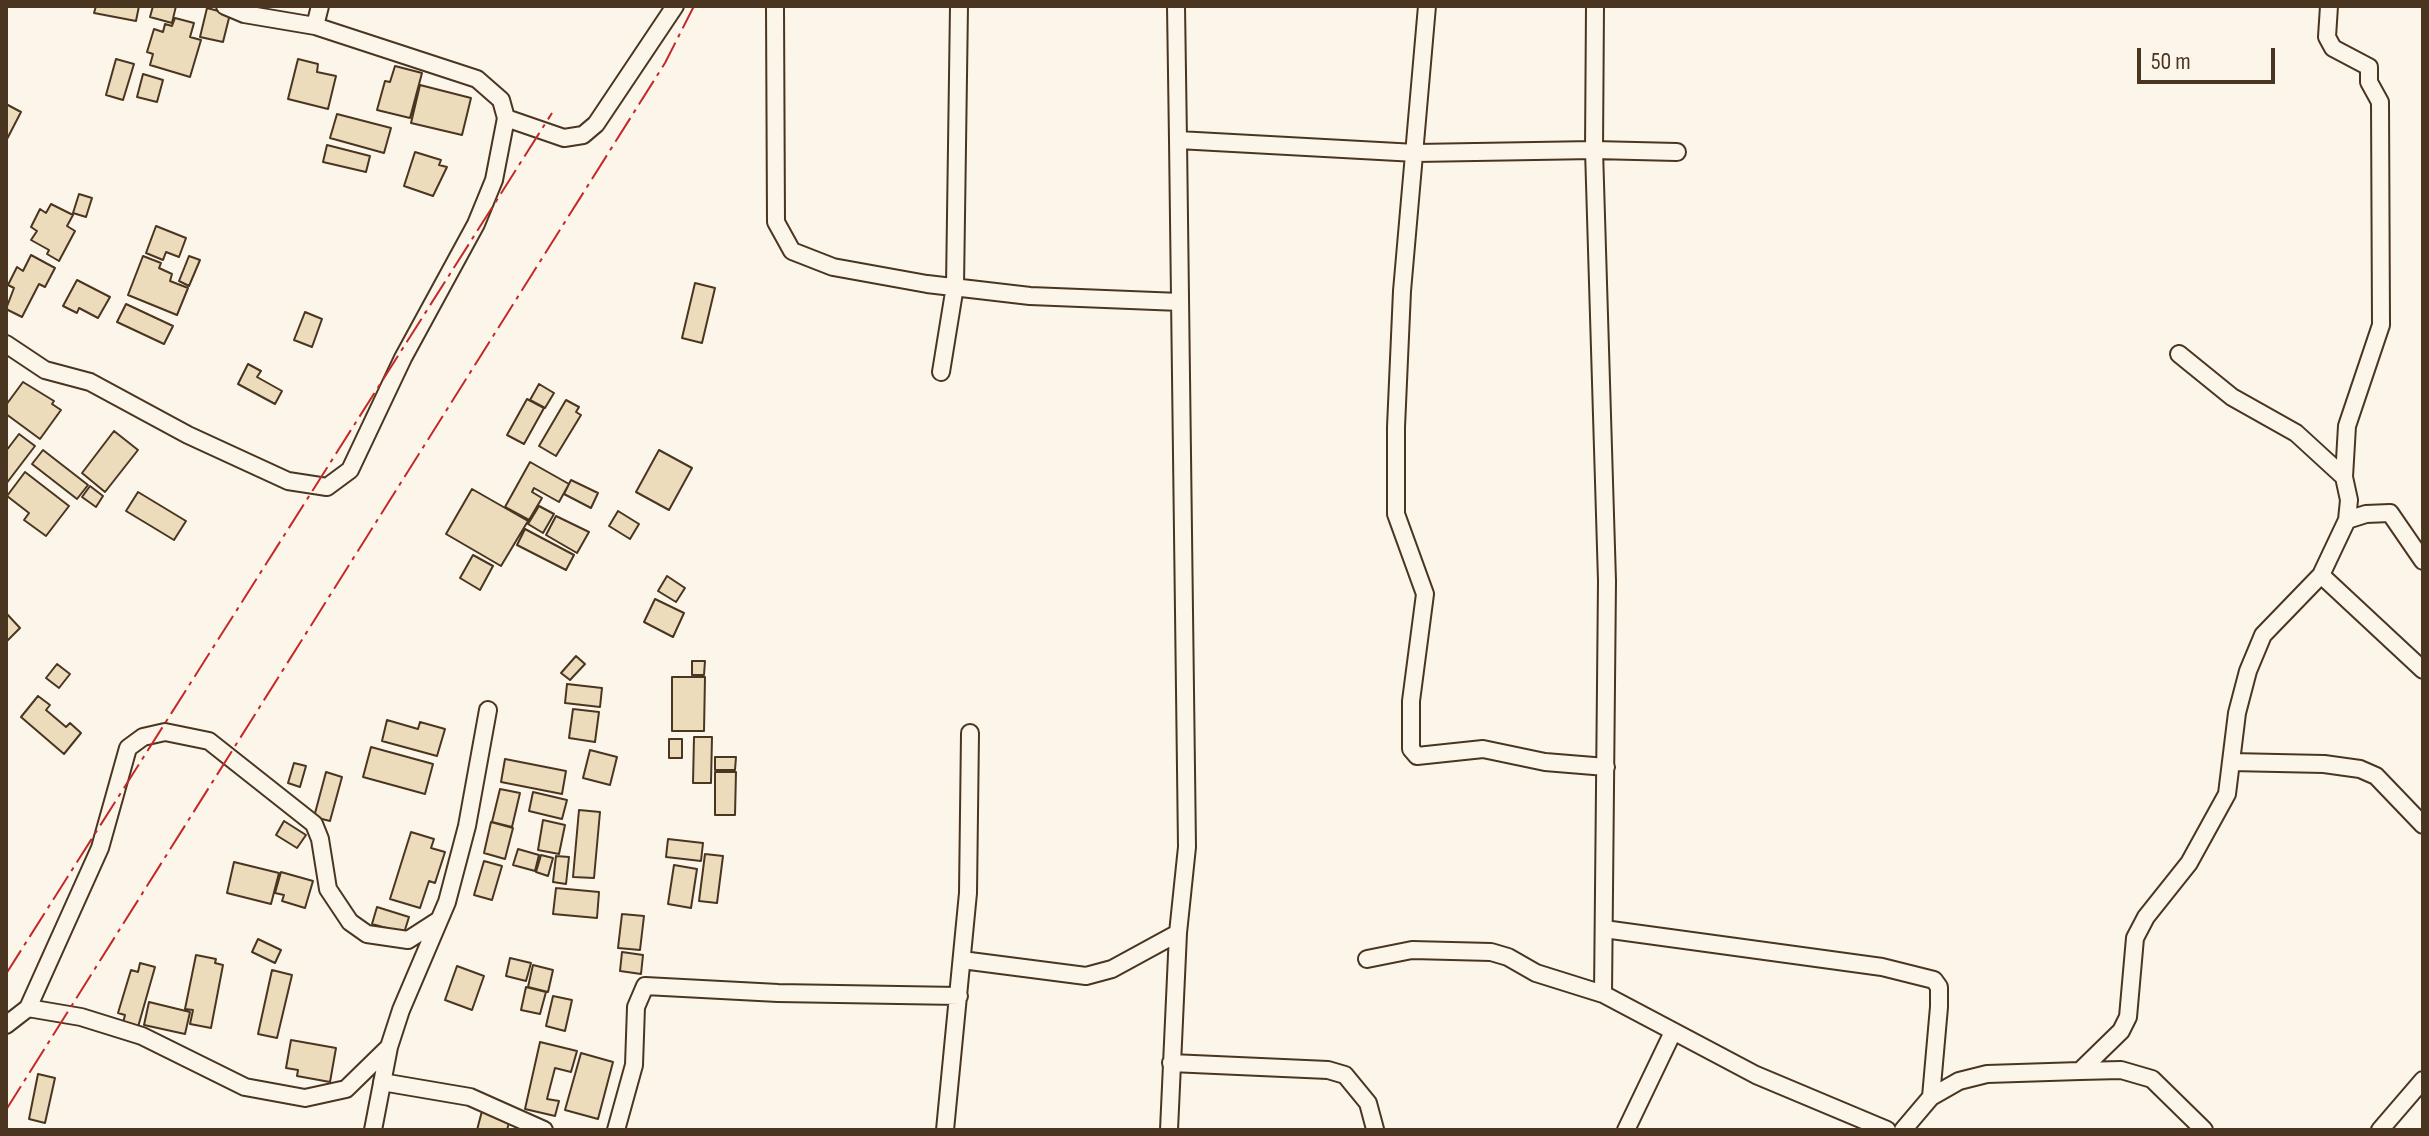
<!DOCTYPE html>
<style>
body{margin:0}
#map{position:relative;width:2429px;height:1136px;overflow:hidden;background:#fbf6e9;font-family:"Sofia Sans Condensed",sans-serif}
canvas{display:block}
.frame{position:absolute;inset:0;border:8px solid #4a3520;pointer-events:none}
.scale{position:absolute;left:2137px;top:48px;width:138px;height:36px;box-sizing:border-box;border:4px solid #4a3520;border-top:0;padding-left:10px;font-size:24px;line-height:28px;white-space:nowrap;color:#4a3520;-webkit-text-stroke:6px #fbf6e9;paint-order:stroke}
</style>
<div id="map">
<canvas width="2429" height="1136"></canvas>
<div class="frame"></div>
<div class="scale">50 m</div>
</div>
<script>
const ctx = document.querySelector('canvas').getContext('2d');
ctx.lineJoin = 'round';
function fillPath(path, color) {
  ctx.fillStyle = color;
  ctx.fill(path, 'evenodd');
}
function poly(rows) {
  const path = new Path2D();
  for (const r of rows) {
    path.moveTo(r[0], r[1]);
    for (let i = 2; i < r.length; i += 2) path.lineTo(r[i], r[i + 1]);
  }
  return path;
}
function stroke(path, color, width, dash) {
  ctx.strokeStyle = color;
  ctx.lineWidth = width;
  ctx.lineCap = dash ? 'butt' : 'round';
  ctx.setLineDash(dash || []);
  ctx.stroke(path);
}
const building = poly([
 [96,6,139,6,136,21,94,13,96,6],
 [153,6,176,6,172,23,150,17,153,6],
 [207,8,230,14,223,42,200,37,207,8],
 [175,18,194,23,190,37,201,40,190,77,150,65,153,54,147,52,154,29,163,32,165,24,172,26,175,18],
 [116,59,134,64,123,100,106,95,116,59],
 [298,59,318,64,317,72,336,76,328,109,288,99,298,59],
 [395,66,422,73,410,118,377,110,385,81,390,82,395,66],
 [143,74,163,80,157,102,137,97,143,74],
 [420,85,471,98,462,135,411,123,420,85],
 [6,104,21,112,6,141,6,104],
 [337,114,391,128,384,153,330,138,337,114],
 [327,145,370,156,366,172,323,162,327,145],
 [415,152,441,160,439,165,447,167,433,196,404,186,415,152],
 [79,194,92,198,86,217,73,213,79,194],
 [51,204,73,215,67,226,75,231,59,261,47,254,49,250,31,240,37,231,31,227,40,209,46,213,51,204],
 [156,226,186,238,179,257,166,252,163,260,146,253,156,226],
 [31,255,55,268,45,287,39,284,22,317,6,309,14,288,8,285,17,267,23,271,31,255],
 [143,256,161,263,159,268,172,274,170,281,188,288,177,315,128,295,143,256],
 [189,256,200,260,189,286,179,281,189,256],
 [77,280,110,297,98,318,79,308,77,313,63,306,77,280],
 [695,283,715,288,702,343,682,338,695,283],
 [126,304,173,326,164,344,117,322,126,304],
 [305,312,322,319,312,347,294,340,305,312],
 [248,364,261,371,257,377,282,391,275,404,238,384,248,364],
 [23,382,54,401,52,404,61,410,40,439,6,414,6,405,23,382],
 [539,384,554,393,545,408,530,400,539,384],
 [527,399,544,408,524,444,507,435,527,399],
 [566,400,579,407,576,412,581,415,556,456,539,446,566,400],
 [114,431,138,450,105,492,82,473,114,431],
 [19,434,35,446,6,484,6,451,19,434],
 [43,450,88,485,77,499,32,464,43,450],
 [659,450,692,468,669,510,636,492,659,450],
 [530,462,569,484,559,502,534,488,532,492,542,498,529,520,505,507,530,462],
 [25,472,69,506,46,536,24,520,29,513,7,496,25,472],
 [571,480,598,493,591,508,564,494,571,480],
 [90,486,103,496,96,507,82,497,90,486],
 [472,489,528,521,501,566,446,534,472,489],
 [138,492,186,521,174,540,126,511,138,492],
 [539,506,554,514,543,533,528,524,539,506],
 [618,511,639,524,630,539,609,526,618,511],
 [556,516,589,532,577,553,546,535,556,516],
 [525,529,574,555,566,570,517,545,525,529],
 [473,555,493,566,480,590,460,578,473,555],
 [667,576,685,588,676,602,658,591,667,576],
 [655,599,684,613,673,637,644,622,655,599],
 [6,613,20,628,6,642,6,613],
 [576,656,585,664,570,680,561,673,576,656],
 [692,661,705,661,704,675,692,675,692,661],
 [57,664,70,674,59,688,46,678,57,664],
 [672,677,705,677,704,731,672,731,672,677],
 [567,684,602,688,600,707,565,703,567,684],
 [38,696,50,705,46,710,66,727,70,723,81,733,64,754,21,717,38,696],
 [573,709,599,712,595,742,569,738,573,709],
 [387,720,418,729,420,722,445,729,437,756,382,741,387,720],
 [694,737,712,737,711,783,693,783,694,737],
 [669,739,682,739,682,758,669,758,669,739],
 [371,747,433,764,425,794,363,777,371,747],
 [590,750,617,757,610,785,583,778,590,750],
 [715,757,736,757,735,770,715,770,715,757],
 [505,759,566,771,562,794,501,782,505,759],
 [294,763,306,766,300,787,288,783,294,763],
 [326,772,342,777,330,821,314,817,326,772],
 [715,772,736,772,735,815,715,815,715,772],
 [500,789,520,793,512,827,492,822,500,789],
 [533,792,567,800,562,819,529,811,533,792],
 [579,810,600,812,594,878,573,877,579,810],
 [543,820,565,825,559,854,538,850,543,820],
 [284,821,306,835,297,848,276,835,284,821],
 [491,822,513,828,505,859,484,853,491,822],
 [411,832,434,839,431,848,445,852,435,883,429,881,420,908,390,899,411,832],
 [668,839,703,843,701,861,666,857,668,839],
 [518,849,539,855,535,871,513,865,518,849],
 [705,854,723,856,717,903,699,901,705,854],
 [541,855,553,858,548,876,536,872,541,855],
 [556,856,569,857,566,884,553,882,556,856],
 [484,861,502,866,492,900,474,895,484,861],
 [234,862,279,873,271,904,227,893,234,862],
 [674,865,697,869,691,908,668,904,674,865],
 [281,872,313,881,305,908,282,901,284,895,275,893,281,872],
 [556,888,599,892,597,918,553,914,556,888],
 [377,907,409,917,404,933,372,924,377,907],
 [622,914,644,916,640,950,618,948,622,914],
 [258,939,281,950,275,963,252,952,258,939],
 [622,952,643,955,641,974,620,971,622,952],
 [196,955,216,959,215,963,223,965,211,1028,190,1024,193,1010,185,1009,196,955],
 [510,958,531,963,526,981,506,976,510,958],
 [140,963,155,967,138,1027,123,1023,125,1015,118,1013,131,970,138,972,140,963],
 [533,965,553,970,548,992,528,987,533,965],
 [457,966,484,976,472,1010,445,1000,457,966],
 [272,970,292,975,277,1038,258,1034,272,970],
 [526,987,546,992,540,1014,521,1010,526,987],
 [553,996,572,1000,565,1031,546,1026,553,996],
 [149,1002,190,1012,185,1034,144,1025,149,1002],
 [291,1040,336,1048,330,1082,297,1076,298,1070,286,1068,291,1040],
 [540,1042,577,1051,571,1072,555,1068,547,1099,559,1101,555,1116,525,1109,540,1042],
 [581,1053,613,1062,598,1119,565,1110,581,1053],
 [38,1074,55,1078,45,1123,29,1119,38,1074],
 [482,1111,510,1119,507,1130,477,1130,482,1111]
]);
fillPath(building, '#ecdcbc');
stroke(building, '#4a3520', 2);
const minor = poly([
 [775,6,776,222,792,251,833,267,927,284,1030,296,1180,302],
 [1176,6,1178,140,1416,153,1594,150,1607,581,1603,994,1756,1075,1887,1130],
 [1427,6,1402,291,1396,427,1396,514,1425,594,1411,701,1411,749,1417,756,1483,749,1545,762,1606,767],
 [1595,6,1594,150,1677,152],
 [315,26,320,6],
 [506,118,564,138,583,135,596,124,675,6],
 [6,344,45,370,90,382,188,435,288,481,327,487,350,470,403,358,476,224,494,180,506,118,501,100,477,79,315,26,244,14,225,6],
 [2179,354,2232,397,2296,433,2344,477],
 [941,372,955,286,959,6],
 [2347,520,2366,514,2390,513,2423,561],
 [2321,575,2423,670],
 [2231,762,2324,764,2360,769,2376,776,2423,825],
 [1604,929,1882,967,1934,980,1939,987,1939,1007,1931,1097],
 [1367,959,1412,950,1491,952,1508,957,1536,973,1603,994],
 [962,960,1086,976,1112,969,1178,933],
 [28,1008,100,848,128,748,143,737,165,732,209,741,314,824,320,839,328,889,350,922,367,934,408,940,439,920],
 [6,1025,28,1008,81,1017,142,1036,245,1087,305,1098,346,1089,388,1048],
 [1171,1063,1328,1070,1345,1075,1368,1103,1375,1129],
 [2080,1071,2121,1070,2152,1079,2204,1130],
 [382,1082,470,1097,544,1130],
 [373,1130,389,1047,401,1010,447,902,467,826,488,710],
 [616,1130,634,1065,636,1007,645,986,778,993,959,996],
 [945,1130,968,893,970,733],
 [1169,1130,1178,933,1187,847,1178,140],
 [1626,1130,1673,1032],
 [1903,1130,1931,1097,1959,1081,1987,1074,2080,1071,2121,1031,2128,1017,2135,938,2146,917,2189,863,2227,794,2237,713,2248,671,2263,635,2321,575,2347,520,2349,500,2344,477,2347,426,2381,325,2380,102,2369,82,2369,67,2333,48,2327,37,2329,6],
 [2380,1130,2423,1080]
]);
stroke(minor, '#4a3520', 20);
stroke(minor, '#fbf6e9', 16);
stroke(poly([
 [6,974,552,113],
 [6,1110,665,63,694,6]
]), '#c62828', 2, [28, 6, 4, 6]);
</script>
